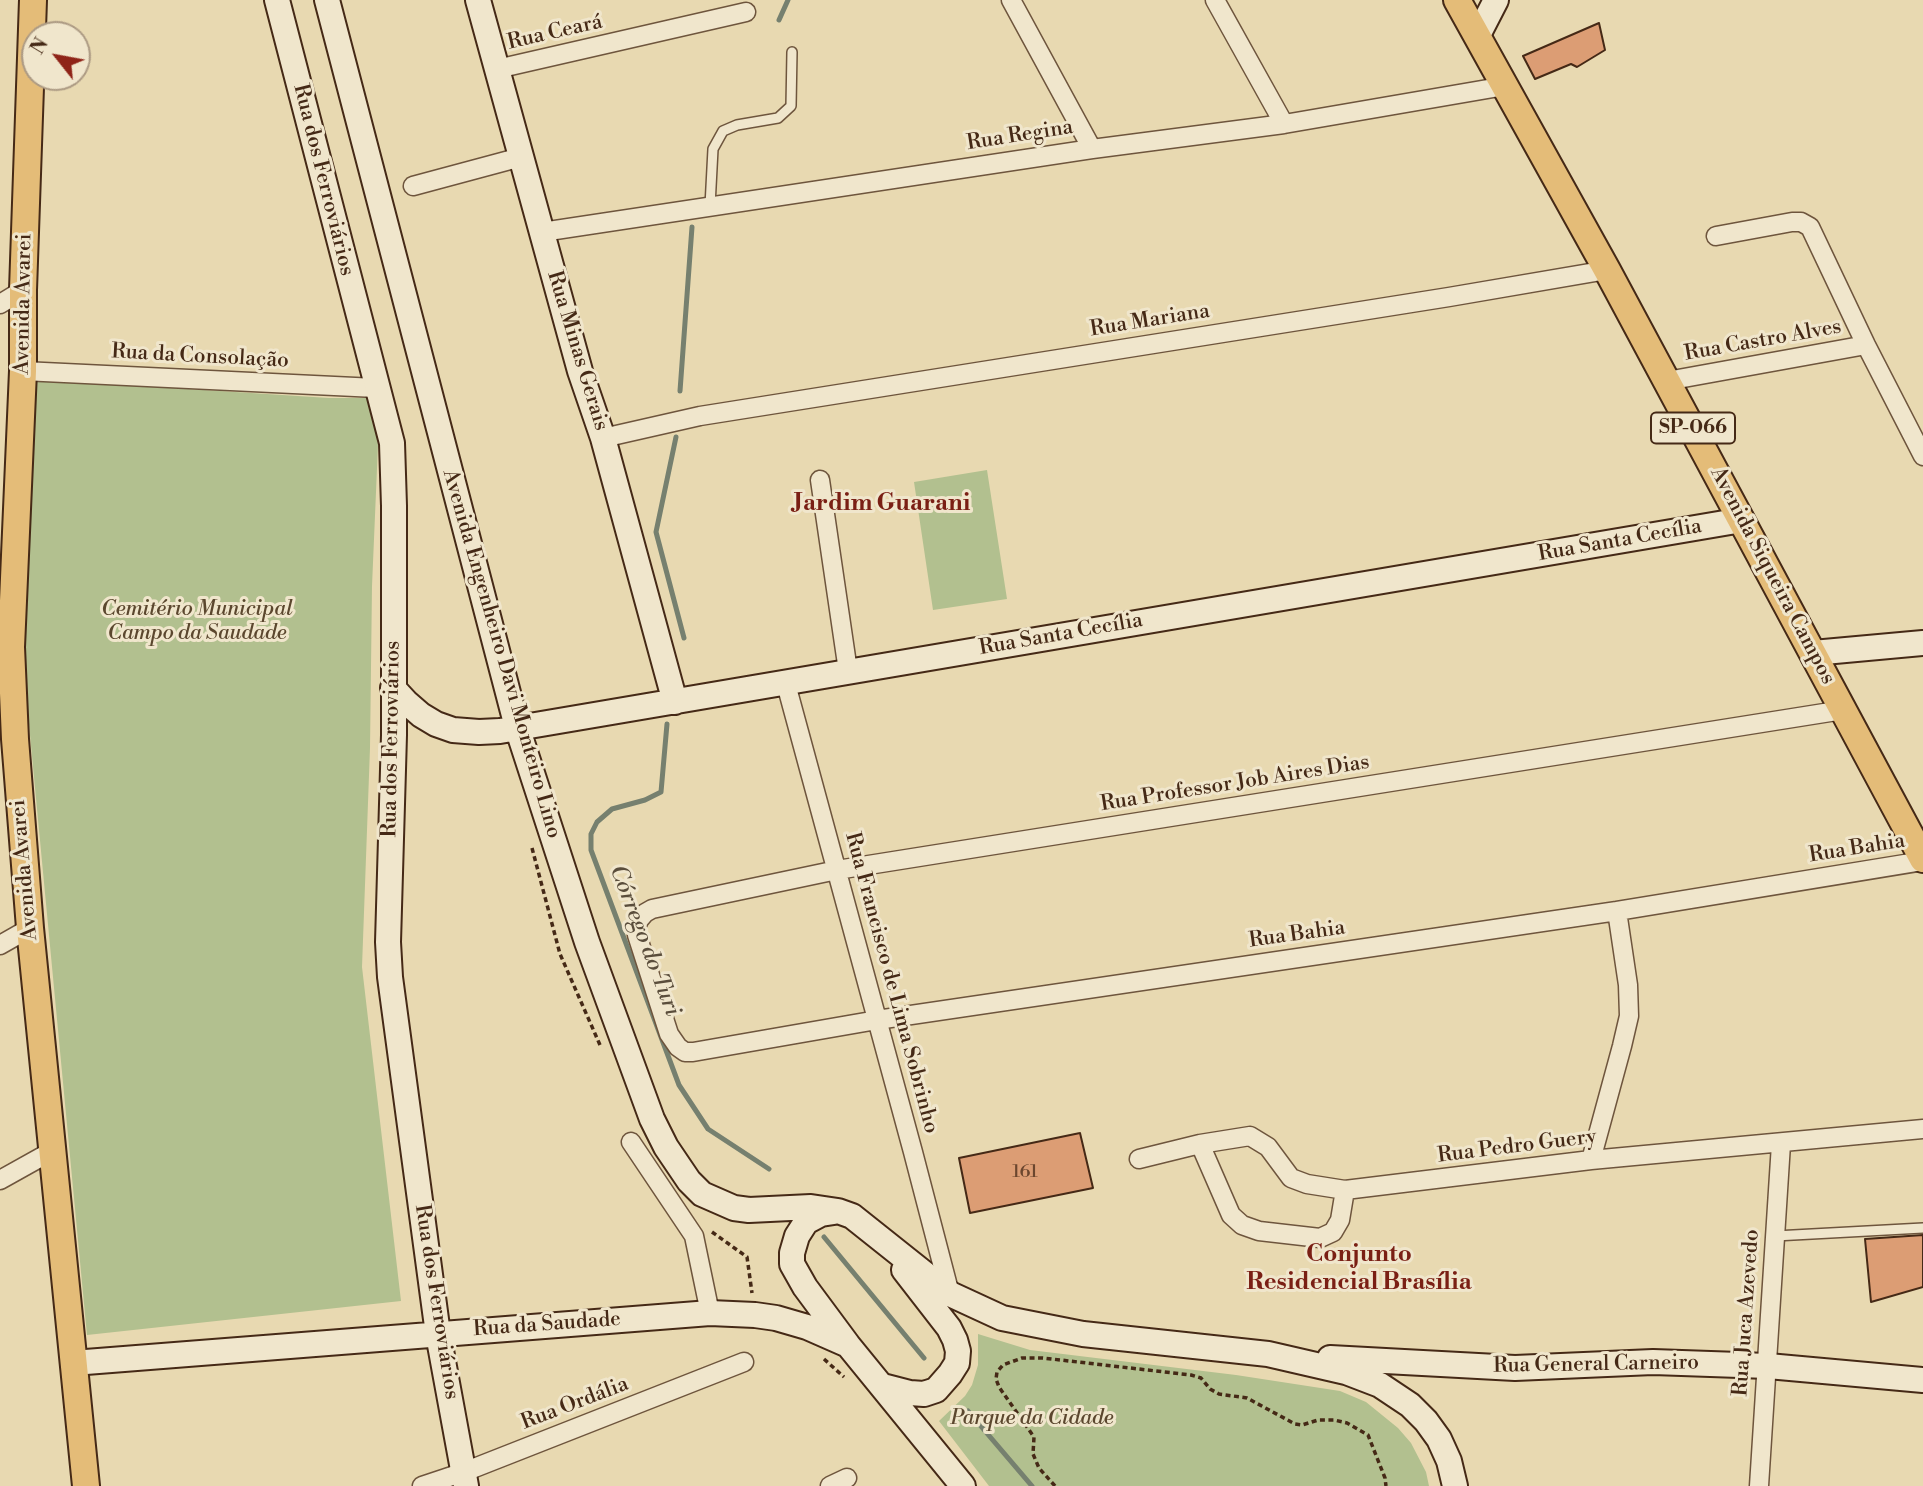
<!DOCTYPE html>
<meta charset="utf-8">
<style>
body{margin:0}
#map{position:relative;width:1923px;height:1486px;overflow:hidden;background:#e8d9b1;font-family:"Libre Bodoni",serif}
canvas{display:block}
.north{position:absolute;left:21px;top:21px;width:70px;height:70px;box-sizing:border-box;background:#f0e6cc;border:2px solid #ac9a83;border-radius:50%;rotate:301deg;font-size:19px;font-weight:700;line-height:28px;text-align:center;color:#452916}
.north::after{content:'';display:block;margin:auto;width:24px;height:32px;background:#8f2418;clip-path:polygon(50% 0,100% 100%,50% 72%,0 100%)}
</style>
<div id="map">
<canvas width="1923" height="1486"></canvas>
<div class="north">N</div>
</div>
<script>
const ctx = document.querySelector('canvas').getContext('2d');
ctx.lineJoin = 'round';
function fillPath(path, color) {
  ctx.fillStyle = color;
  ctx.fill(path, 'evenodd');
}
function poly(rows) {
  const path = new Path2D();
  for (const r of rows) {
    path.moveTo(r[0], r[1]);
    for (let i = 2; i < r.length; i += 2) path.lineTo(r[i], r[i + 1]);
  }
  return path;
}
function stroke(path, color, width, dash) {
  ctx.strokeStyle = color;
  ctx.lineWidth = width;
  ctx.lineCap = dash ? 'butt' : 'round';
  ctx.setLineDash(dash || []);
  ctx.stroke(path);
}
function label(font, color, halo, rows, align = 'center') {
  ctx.font = font + ' "Libre Bodoni",serif';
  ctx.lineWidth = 6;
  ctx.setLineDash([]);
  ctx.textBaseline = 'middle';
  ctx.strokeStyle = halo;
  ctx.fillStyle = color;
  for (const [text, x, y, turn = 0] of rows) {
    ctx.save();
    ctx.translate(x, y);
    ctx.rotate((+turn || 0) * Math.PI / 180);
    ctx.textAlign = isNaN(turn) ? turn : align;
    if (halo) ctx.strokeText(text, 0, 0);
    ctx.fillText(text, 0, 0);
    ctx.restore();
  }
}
fillPath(poly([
 [33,379,329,398,372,398,378,445,372,586,370,748,362,967,401,1301,87,1335,22,651],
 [987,470,1007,599,933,610,914,482],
 [978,1334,1030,1350,1236,1375,1340,1391,1366,1402,1398,1428,1411,1443,1426,1472,1429,1486,989,1486,939,1421,965,1396,972,1385,978,1365]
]), '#b2c08f');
stroke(poly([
 [779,20,788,0],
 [680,391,692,227],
 [676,437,656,532,684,638],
 [667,724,661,792,645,800,612,809,597,822,591,834,591,850,679,1085,708,1129,769,1169],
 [824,1237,924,1358],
 [968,1411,1032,1486]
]), '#76806f', 5);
const building = poly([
 [1599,23,1605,50,1577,67,1571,64,1535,79,1523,56,1599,23],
 [1080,1133,1093,1188,970,1213,959,1158,1080,1133],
 [1923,1235,1923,1287,1871,1302,1865,1239,1923,1235]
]);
fillPath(building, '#dc9d74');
stroke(building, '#452916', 2);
const lane = poly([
 [710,206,713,149,723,131,737,125,778,118,791,106,792,52],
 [1775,1236,1923,1228]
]);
const street = poly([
 [1011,0,1092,149],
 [1215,0,1284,124],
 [497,69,746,12],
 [413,186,521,157],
 [542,232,1092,149,1284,124,1505,86],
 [1716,236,1792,222,1801,222,1810,227,1866,345,1923,456],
 [0,304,23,290],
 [23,371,376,388],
 [1667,381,1866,345],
 [603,438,700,416,1449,297,1607,270],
 [820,480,848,671],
 [786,684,913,1152,950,1294],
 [1843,710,837,870,652,909,645,913,639,920,636,927,637,935,669,1034,678,1047,685,1052,693,1052,877,1020,1617,911,1923,861],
 [0,945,30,928],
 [631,1142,694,1236,710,1313],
 [1200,1144,1231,1215,1242,1225,1259,1231,1320,1238,1333,1232,1340,1220,1345,1190],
 [1139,1159,1200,1144,1250,1136,1268,1147,1291,1178,1307,1184,1345,1190,1591,1160,1923,1129],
 [1591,1160,1622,1046,1629,1016,1628,985,1617,911],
 [0,1180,52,1151],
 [422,1486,464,1472,744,1362],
 [830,1486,847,1478],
 [1759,1486,1781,1144]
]);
const secondary = poly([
 [277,0,392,443,394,506,394,735,388,942,390,977,438,1334,466,1486],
 [327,0,517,727,587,942,652,1119,666,1147,689,1181,702,1194,734,1208,749,1210,811,1207,838,1211,852,1216,950,1294,1002,1318,1083,1334,1268,1354,1346,1372,1380,1385,1410,1405,1426,1421,1439,1439,1449,1461,1455,1486],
 [478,0,580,371,603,438,675,702],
 [1478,35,1496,0],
 [1813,653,1923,643],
 [393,688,406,702,421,715,436,724,453,730,479,732,500,731,1742,520],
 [834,1212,821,1214,806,1222,797,1236,792,1253,792,1264,805,1287,848,1345,963,1486],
 [1330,1358,1515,1368,1653,1362,1768,1366,1923,1380],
 [73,1363,710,1313,755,1315,776,1318,807,1327,848,1345],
 [883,1386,910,1393,924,1394,936,1390,950,1374,957,1363,958,1351,955,1340,949,1328,904,1270]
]);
const primary = poly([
 [33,0,23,290,23,371,11,647,15,739,30,928,86,1486],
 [1457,0,1607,270,1923,859]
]);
stroke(lane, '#6e553d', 12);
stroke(street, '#6e553d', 21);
stroke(secondary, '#452916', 28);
stroke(primary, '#452916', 30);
stroke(poly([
 [532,848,560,954,600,1045],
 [712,1232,747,1257,752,1293],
 [824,1359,844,1377],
 [1055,1486,1039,1468,1033,1454,1034,1437,999,1387,996,1379,997,1372,1003,1365,1011,1362,1022,1358,1043,1358,1191,1375,1201,1378,1210,1389,1219,1394,1247,1398,1295,1424,1302,1425,1318,1420,1334,1420,1347,1423,1368,1435,1385,1478,1386,1486]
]), '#452916', 3.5, [5, 3.5]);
stroke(lane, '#f0e6cc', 9);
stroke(street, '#f0e6cc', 18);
stroke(secondary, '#f0e6cc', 24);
stroke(primary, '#e4bc78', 26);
label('18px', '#6b462e', null, [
 ["161",1025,1173]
]);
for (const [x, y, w] of [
 [1693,428,84]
]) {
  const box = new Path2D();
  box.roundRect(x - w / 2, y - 15.5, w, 31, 5);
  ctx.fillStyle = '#f0e6cc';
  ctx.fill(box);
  stroke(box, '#452916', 2);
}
label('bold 19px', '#452916', null, [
 ["SP-066",1693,428]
]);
label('21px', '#452916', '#f0e6cc', [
 ["Rua Ceará",555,33,-13],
 ["Rua Regina",1020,136,-9],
 ["Rua dos Ferroviários",323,180,76],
 ["Avenida Avarei",24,304,-89],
 ["Rua Mariana",1150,321,-9],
 ["Rua Castro Alves",1763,341,-10],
 ["Rua Minas Gerais",577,351,73],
 ["Rua da Consolação",200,357,3],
 ["Rua Santa Cecília",1620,541,-10],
 ["Avenida Siqueira Campos",1772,576,62],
 ["Rua Santa Cecília",1061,635,-10],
 ["Avenida Engenheiro Davi Monteiro Lino",501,654,74],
 ["Rua dos Ferroviários",392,739,-89],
 ["Rua Professor Job Aires Dias",1235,784,-9],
 ["Rua Bahia",1857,849,-9],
 ["Avenida Avarei",25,870,-95],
 ["Rua Bahia",1297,935,-8],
 ["Rua Francisco de Lima Sobrinho",891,983,75],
 ["Rua Pedro Guery",1517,1147,-7],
 ["Rua dos Ferroviários",436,1302,81],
 ["Rua Juca Azevedo",1747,1313,-86],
 ["Rua da Saudade",547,1325,-4],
 ["Rua General Carneiro",1596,1365,-1],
 ["Rua Ordália",575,1404,-21]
]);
label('italic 21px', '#5b472e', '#f0e6cc', [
 ["Cemitério Municipal",197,610],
 ["Campo da Saudade",197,634],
 ["Parque da Cidade",1032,1419]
]);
label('italic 23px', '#5a4d3b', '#f0e6cc', [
 ["Córrego do Turi",644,941,69]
]);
label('bold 24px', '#7a1f14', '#f0e6cc', [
 ["Jardim Guarani",882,504],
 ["Conjunto",1359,1255],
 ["Residencial Brasília",1359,1283]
]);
</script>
